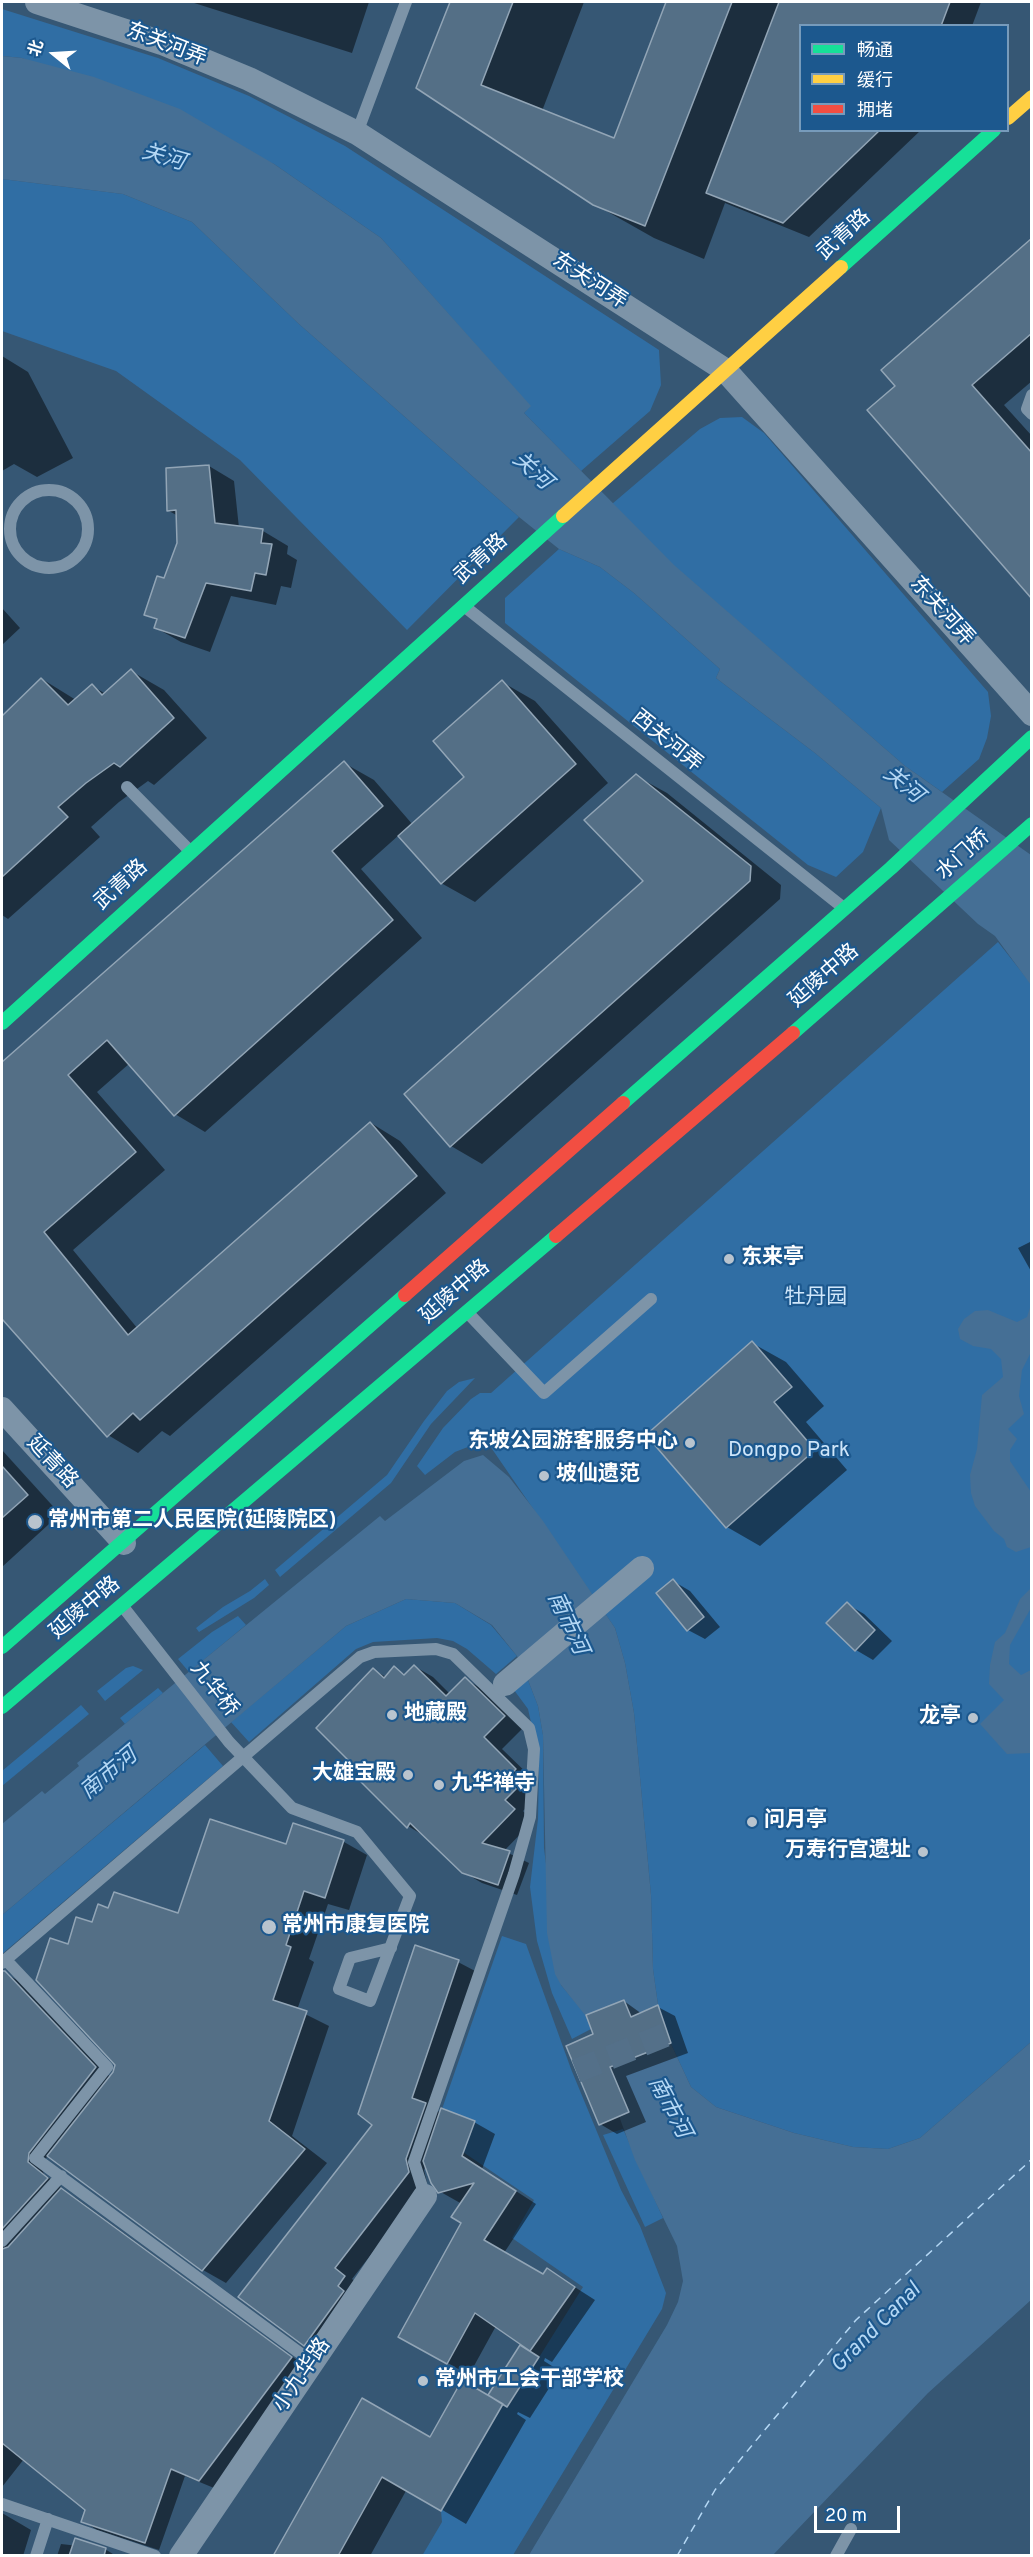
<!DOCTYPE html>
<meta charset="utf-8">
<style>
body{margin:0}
#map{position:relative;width:1033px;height:2557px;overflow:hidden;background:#365774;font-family:Overpass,"Noto Sans SC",sans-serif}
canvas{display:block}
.frame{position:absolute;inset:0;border:3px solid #fff;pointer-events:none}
.legend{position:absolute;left:799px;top:24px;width:210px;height:108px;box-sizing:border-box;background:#1c588e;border:2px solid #779bbb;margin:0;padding:8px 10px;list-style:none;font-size:18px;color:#fff}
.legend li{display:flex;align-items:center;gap:12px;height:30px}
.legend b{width:30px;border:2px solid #779bbb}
.north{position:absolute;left:24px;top:24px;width:60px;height:60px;-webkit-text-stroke:4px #1c588e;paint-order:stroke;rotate:288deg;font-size:16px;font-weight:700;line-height:24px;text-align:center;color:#fff}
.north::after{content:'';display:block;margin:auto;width:21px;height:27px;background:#fff;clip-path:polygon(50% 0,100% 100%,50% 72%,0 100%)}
.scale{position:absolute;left:814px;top:2506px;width:86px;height:27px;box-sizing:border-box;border:3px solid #fff;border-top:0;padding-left:8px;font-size:18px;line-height:21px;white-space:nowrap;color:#fff;-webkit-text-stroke:4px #1c588e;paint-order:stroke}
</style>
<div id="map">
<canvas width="1033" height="2557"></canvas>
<div class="frame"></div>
<ul class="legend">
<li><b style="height:8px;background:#16e098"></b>畅通</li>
<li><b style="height:8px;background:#ffcf43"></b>缓行</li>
<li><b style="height:8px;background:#f24e42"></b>拥堵</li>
</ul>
<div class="north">北</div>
<div class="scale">20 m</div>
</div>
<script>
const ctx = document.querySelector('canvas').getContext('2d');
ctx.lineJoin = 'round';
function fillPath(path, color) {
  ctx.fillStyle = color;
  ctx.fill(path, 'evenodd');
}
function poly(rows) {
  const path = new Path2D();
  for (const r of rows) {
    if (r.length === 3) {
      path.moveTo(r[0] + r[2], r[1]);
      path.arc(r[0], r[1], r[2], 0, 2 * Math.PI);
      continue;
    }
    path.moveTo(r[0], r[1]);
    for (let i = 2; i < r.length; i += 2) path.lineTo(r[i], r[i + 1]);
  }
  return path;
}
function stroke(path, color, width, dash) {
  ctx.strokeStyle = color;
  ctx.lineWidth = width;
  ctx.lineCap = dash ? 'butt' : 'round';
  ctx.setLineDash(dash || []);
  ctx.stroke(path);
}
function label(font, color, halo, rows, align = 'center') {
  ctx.font = font + ' Overpass,"Noto Sans SC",sans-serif';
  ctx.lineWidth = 4.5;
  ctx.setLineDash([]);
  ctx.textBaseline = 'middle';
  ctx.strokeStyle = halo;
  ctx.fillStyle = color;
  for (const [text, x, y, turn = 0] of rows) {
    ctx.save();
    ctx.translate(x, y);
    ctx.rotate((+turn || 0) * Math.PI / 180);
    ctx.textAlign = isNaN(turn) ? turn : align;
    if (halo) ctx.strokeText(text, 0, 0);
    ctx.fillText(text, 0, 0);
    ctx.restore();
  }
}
fillPath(poly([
 [2,9,158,58,249,96,345,146,659,350,661,385,650,411,581,471,524,413,530,406,381,238,274,164,22,58,2,56],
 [2,179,123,194,192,222,299,324,519,517,407,630,240,460,116,371,2,331],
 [742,417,764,433,988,692,991,716,987,738,979,759,942,792,905,766,674,566,612,504,700,429,720,418],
 [559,549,600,567,634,593,720,669,716,678,815,753,881,808,863,852,836,877,808,865,505,623,505,598],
 [998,942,1032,985,1031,2042,920,2138,888,2149,853,2147,794,2133,716,2107,691,2087,671,2044,658,2005,653,1969,651,1895,634,1713,625,1663,615,1628,490,1446,478,1443,455,1452,425,1475,417,1466,443,1428,471,1399,480,1393,491,1393],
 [475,1378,431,1424,391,1483,280,1577,275,1570,387,1475,424,1421,447,1391,459,1382],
 [265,1579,269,1585,254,1598,199,1632,196,1628,223,1607,250,1591],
 [406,1599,455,1603,491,1625,517,1656,496,1674,467,1649,453,1641,437,1638,373,1642,356,1649,249,1742,231,1722,346,1626],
 [238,1616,246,1625,189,1672,178,1659,212,1632],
 [133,1666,143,1670,105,1701,97,1691,126,1668],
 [528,1680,538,1706,543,1735,544,1848,561,1985,586,2015,591,2029,572,2039,552,1993,537,1941,530,1887,538,1819,539,1758,528,1709,514,1690],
 [158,1688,163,1693,125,1724,120,1718],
 [81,1705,89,1714,2,1786,2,1771],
 [205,1745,223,1766,2,1954,2,1915],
 [502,1936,526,1944,571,2069,621,2190,640,2226,666,2293,662,2309,513,2555,422,2556,442,2522,441,2511,503,2404,508,2407,583,2287,512,2238,534,2200,463,2152,475,2121,442,2109],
 [623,2129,663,2218,645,2227,603,2135]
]), '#306ea4');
fillPath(poly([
 [2,56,22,58,94,77,180,109,274,164,381,238,531,406,524,413,674,565,905,766,1031,855,1031,985,995,936,978,924,889,840,881,808,815,753,716,678,720,669,634,593,600,567,559,549,519,517,299,324,192,222,123,194,2,179],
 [1031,1305,1031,1352,1022,1370,1019,1396,1024,1414,1008,1429,1017,1439,1010,1450,1010,1461,1031,1492,1031,1547,1016,1552,1007,1547,1004,1539,994,1531,975,1506,971,1493,970,1475,977,1449,982,1395,1003,1377,1001,1359,991,1349,973,1346,960,1339,958,1329,964,1319,975,1311,988,1310,1017,1322,1027,1317],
 [483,1455,509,1477,543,1521,615,1628,625,1663,634,1713,651,1895,653,1969,658,2005,671,2044,691,2087,716,2107,794,2133,853,2147,888,2149,920,2138,1031,2042,1031,2300,928,2393,773,2555,529,2555,667,2325,678,2302,683,2281,677,2246,635,2160,619,2116,593,2034,585,2015,561,1985,555,1974,547,1933,543,1735,538,1706,528,1680,517,1656,492,1625,455,1603,406,1599,346,1626,2,1915,2,1824,42,1791,45,1794,79,1766,77,1763,380,1516,385,1521,464,1461],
 [1031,1588,1031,1608,1010,1645,1009,1664,1021,1675,1031,1670,1031,1753,1007,1754,980,1724,1004,1700,989,1684,990,1665,995,1642,1005,1633,1020,1599]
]), '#456f95');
fillPath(poly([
 [191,2,369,2,352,53],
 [452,2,584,2,542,111,615,140,668,2,981,2,972,26,800,26,800,130,921,130,809,237,725,203,704,259,654,238,594,204,418,88],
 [1032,240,1032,381,1004,405,1032,436,1032,597,897,386],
 [2,356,28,372,73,458,37,477,14,464,2,471],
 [209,466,234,481,239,528,263,531,288,546,287,554,297,560,291,588,281,586,276,605,231,596,210,652,181,642,156,628,158,621,146,614,165,580,179,543,178,516,169,511],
 [2,608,20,628,2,645],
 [131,671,164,690,207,738,154,785,148,781,119,802,91,827,100,837,8,919,2,915,2,718,42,679,76,700,92,686,106,694],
 [502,682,535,701,608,783,475,902,441,883,399,835,361,869,422,938,205,1132,175,1114,130,1063,97,1092,165,1170,73,1250,138,1329,371,1123,400,1141,446,1193,170,1436,162,1431,138,1453,108,1435,2,1317,2,1122,8,1117,2,1110,2,1064,344,763,374,780,413,825,466,777],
 [636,776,667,793,781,885,780,899,482,1164,451,1146,646,881],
 [1032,1241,1032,1273,1018,1248],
 [752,1343,786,1362,824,1406,806,1422,847,1470,760,1546,727,1527,648,1435],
 [2,1450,60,1514,2,1567],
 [673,1581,690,1591,720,1627,705,1639,688,1630],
 [847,1604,864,1614,892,1641,873,1660,856,1650],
 [414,1666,433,1677,450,1694,465,1679,484,1690,523,1728,502,1749,534,1780,524,1790,534,1800,523,1811,533,1821,504,1851,529,1863,517,1895,482,1883,463,1872,426,1837,408,1826,359,1778,365,1774,374,1670,386,1677,394,1668,406,1675],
 [294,1825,344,1842,367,1855,349,1910,328,1904,309,1959,314,1962,297,2010,329,2026,292,2136,327,2163,226,2283,203,2270,48,2155,41,2167,44,2174,61,2187,60,2189,76,2198,305,2366,214,2488,185,2476,159,2550,97,2530,83,2521,87,2509,24,2459,2,2487,2,1972,19,1981,110,2077,117,2068,69,1946,109,1909,179,1915,287,1846],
 [416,1947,458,1962,477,1972,431,2107,441,2113,474,2122,495,2134,482,2169,536,2204,504,2253,544,2276,548,2270,595,2300,552,2362,545,2358,544,2361,560,2371,530,2418,518,2412,517,2414,526,2420,466,2524,407,2489,370,2556,275,2556,489,2397,520,2347,530,2352,531,2350,496,2326,469,2375,400,2336,463,2223,462,2204,439,2191,426,2165,424,2170,427,2183,352,2279,363,2287,324,2355,305,2345,240,2297,374,2125],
 [624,2001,642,2014,658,2007,675,2016,688,2053,626,2076,646,2122,617,2134,600,2124,595,2035],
 [2,2513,31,2530,23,2556,2,2556],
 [61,2544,105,2549,116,2556,57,2556]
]), '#0007');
stroke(poly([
 [677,2556,715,2490,856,2320,1032,2159]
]), '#b5d8f5', 1.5, [8, 6]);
const building = poly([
 [450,2,513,2,481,85,614,138,666,2,732,2,645,226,593,205,416,88,450,2],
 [779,2,950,2,941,26,801,26,801,130,880,130,783,223,706,193,779,2],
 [1032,238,1032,333,972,385,1032,453,1032,599,867,410,895,386,881,370,1032,238],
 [209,465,215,523,263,529,261,543,272,544,266,575,255,573,251,591,206,583,185,638,154,628,157,619,144,615,157,576,164,578,177,543,176,510,167,511,166,468,209,465],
 [131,669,174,718,120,767,114,763,86,783,58,807,68,817,2,877,2,716,41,678,68,705,92,684,102,695,131,669],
 [502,680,576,764,441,884,398,836,464,777,433,741,502,680],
 [344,761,383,806,332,851,393,920,174,1116,107,1040,68,1075,136,1152,44,1232,128,1335,370,1122,417,1176,140,1420,133,1413,107,1437,2,1319,2,1062,344,761],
 [636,774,751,866,750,881,450,1147,404,1094,643,881,584,820,636,774],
 [752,1341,792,1387,774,1402,815,1450,726,1528,646,1435,752,1341],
 [2,1466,28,1495,2,1518,2,1466],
 [673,1579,704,1617,687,1631,656,1593,673,1579],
 [847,1602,875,1630,855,1651,826,1623,847,1602],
 [414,1665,446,1696,465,1677,505,1716,484,1737,516,1769,506,1779,516,1789,505,1800,515,1809,482,1843,510,1851,498,1885,462,1873,410,1823,407,1828,357,1778,362,1774,316,1728,373,1668,384,1678,394,1666,404,1675,414,1665],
 [210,1819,286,1844,293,1823,344,1840,325,1898,304,1891,286,1945,291,1947,273,2000,307,2011,269,2121,305,2149,202,2271,47,2156,113,2072,115,2065,36,1980,50,1938,68,1944,76,1917,92,1922,98,1904,108,1908,114,1892,178,1913,210,1819],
 [415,1945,459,1960,412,2098,426,2103,406,2159,409,2172,335,2268,345,2276,338,2286,344,2291,304,2346,238,2297,372,2125,358,2114,415,1945],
 [2,1971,5,1971,96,2067,29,2153,28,2162,48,2178,2,2229,2,1971],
 [624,2000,631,2017,658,2005,671,2043,610,2067,629,2112,599,2125,566,2046,593,2034,586,2015,624,2000],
 [441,2108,475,2121,462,2156,516,2191,484,2240,543,2274,547,2268,575,2287,530,2351,475,2313,447,2364,398,2337,461,2223,451,2217,474,2183,438,2193,431,2183,423,2161,441,2108],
 [61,2188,292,2357,199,2481,171,2469,145,2543,81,2522,85,2510,2,2443,2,2249,8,2247,61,2188],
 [520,2345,539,2357,507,2407,488,2395,520,2345],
 [462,2380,503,2404,441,2511,382,2477,338,2556,273,2556,362,2398,430,2437,462,2380],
 [75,2538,106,2548,104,2556,69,2556,75,2538]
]);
fillPath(building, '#546f86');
stroke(building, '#92a5b6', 1.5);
stroke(poly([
 [576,2071,668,2034]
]), '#547089', 24, [24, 12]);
stroke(poly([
 [357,133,406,2],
 [1032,395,1027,409,1032,414],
 [49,529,39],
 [464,606,845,909],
 [127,787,190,851],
 [467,1312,544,1393,651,1299],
 [124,1608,229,1742,292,1808,357,1832,410,1896,370,2001,339,1989,350,1958,391,1948],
 [6,1960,107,2067,35,2158,312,2362],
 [2,1963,360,1657,374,1652,436,1649,453,1654,529,1728,534,1749,530,1817,514,1874,414,2162,425,2196],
 [2,2241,61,2176],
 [2,2504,155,2556],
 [36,2556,48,2519],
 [836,2556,851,2529]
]), '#7d94a8', 12);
stroke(poly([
 [37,2,162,43,249,79,357,133,725,370,1032,714],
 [2,1409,124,1543],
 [505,1684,642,1568],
 [181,2556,425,2196]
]), '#7d94a8', 24);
stroke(poly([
 [841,267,994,130],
 [2,1023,563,516],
 [793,1033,1032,824],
 [623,1103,891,868,1032,737],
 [2,1647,405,1295],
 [2,1707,556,1236]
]), '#16e098', 14);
stroke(poly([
 [1008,118,1032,97],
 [563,516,841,267]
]), '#ffcf43', 14);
stroke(poly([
 [556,1236,793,1033],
 [405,1295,623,1103]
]), '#f24e42', 14);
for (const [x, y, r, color] of [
 [729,1259,6,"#b9c4ce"],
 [690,1443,6,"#b9c4ce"],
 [544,1476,6,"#b9c4ce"],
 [35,1522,8,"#b9c4ce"],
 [392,1715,6,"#b9c4ce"],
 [973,1718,6,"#b9c4ce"],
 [408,1775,6,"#b9c4ce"],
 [439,1785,6,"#b9c4ce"],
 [752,1822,6,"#b9c4ce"],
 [923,1852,6,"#b9c4ce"],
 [269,1927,8,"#b9c4ce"],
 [423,2381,6,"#b9c4ce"]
]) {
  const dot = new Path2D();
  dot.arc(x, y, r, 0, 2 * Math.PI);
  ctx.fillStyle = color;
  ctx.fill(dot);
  stroke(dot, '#1c588e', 2);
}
label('21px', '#fff', '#1c588e', [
 ["东关河弄",166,46,21],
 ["武青路",845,236,-42],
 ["东关河弄",589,282,33],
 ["武青路",482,560,-42],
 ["东关河弄",941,612,48],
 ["西关河弄",666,742,39],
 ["水门桥",964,856,-42],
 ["武青路",122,886,-42],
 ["延陵中路",825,977,-41],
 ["延陵中路",456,1293,-41],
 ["延青路",51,1463,47],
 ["延陵中路",86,1609,-40],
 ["九华桥",213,1690,52],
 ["小九华路",303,2376,-56]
]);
label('bold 21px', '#fff', '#1c588e', [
 ["东来亭",741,1259],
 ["东坡公园游客服务中心",678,1443,"right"],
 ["坡仙遗范",556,1476],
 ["常州市第二人民医院(延陵院区)",48,1522],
 ["地藏殿",404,1715],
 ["龙亭",961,1718,"right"],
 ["大雄宝殿",396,1775,"right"],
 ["九华禅寺",451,1785],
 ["问月亭",764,1822],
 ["万寿行宫遗址",911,1852,"right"],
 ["常州市康复医院",282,1927],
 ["常州市工会干部学校",435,2381]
], 'left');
label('21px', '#cfe6fa', '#1c588e', [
 ["牡丹园",816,1299],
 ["Dongpo Park",789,1452]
]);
label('italic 22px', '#b5d8f5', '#1c588e', [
 ["关河",163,159,16],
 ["关河",531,472,42],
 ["关河",902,786,40],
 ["南市河",566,1624,65],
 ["南市河",110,1775,-40],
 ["南市河",668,2108,62],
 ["Grand Canal",877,2329,-45]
]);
</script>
